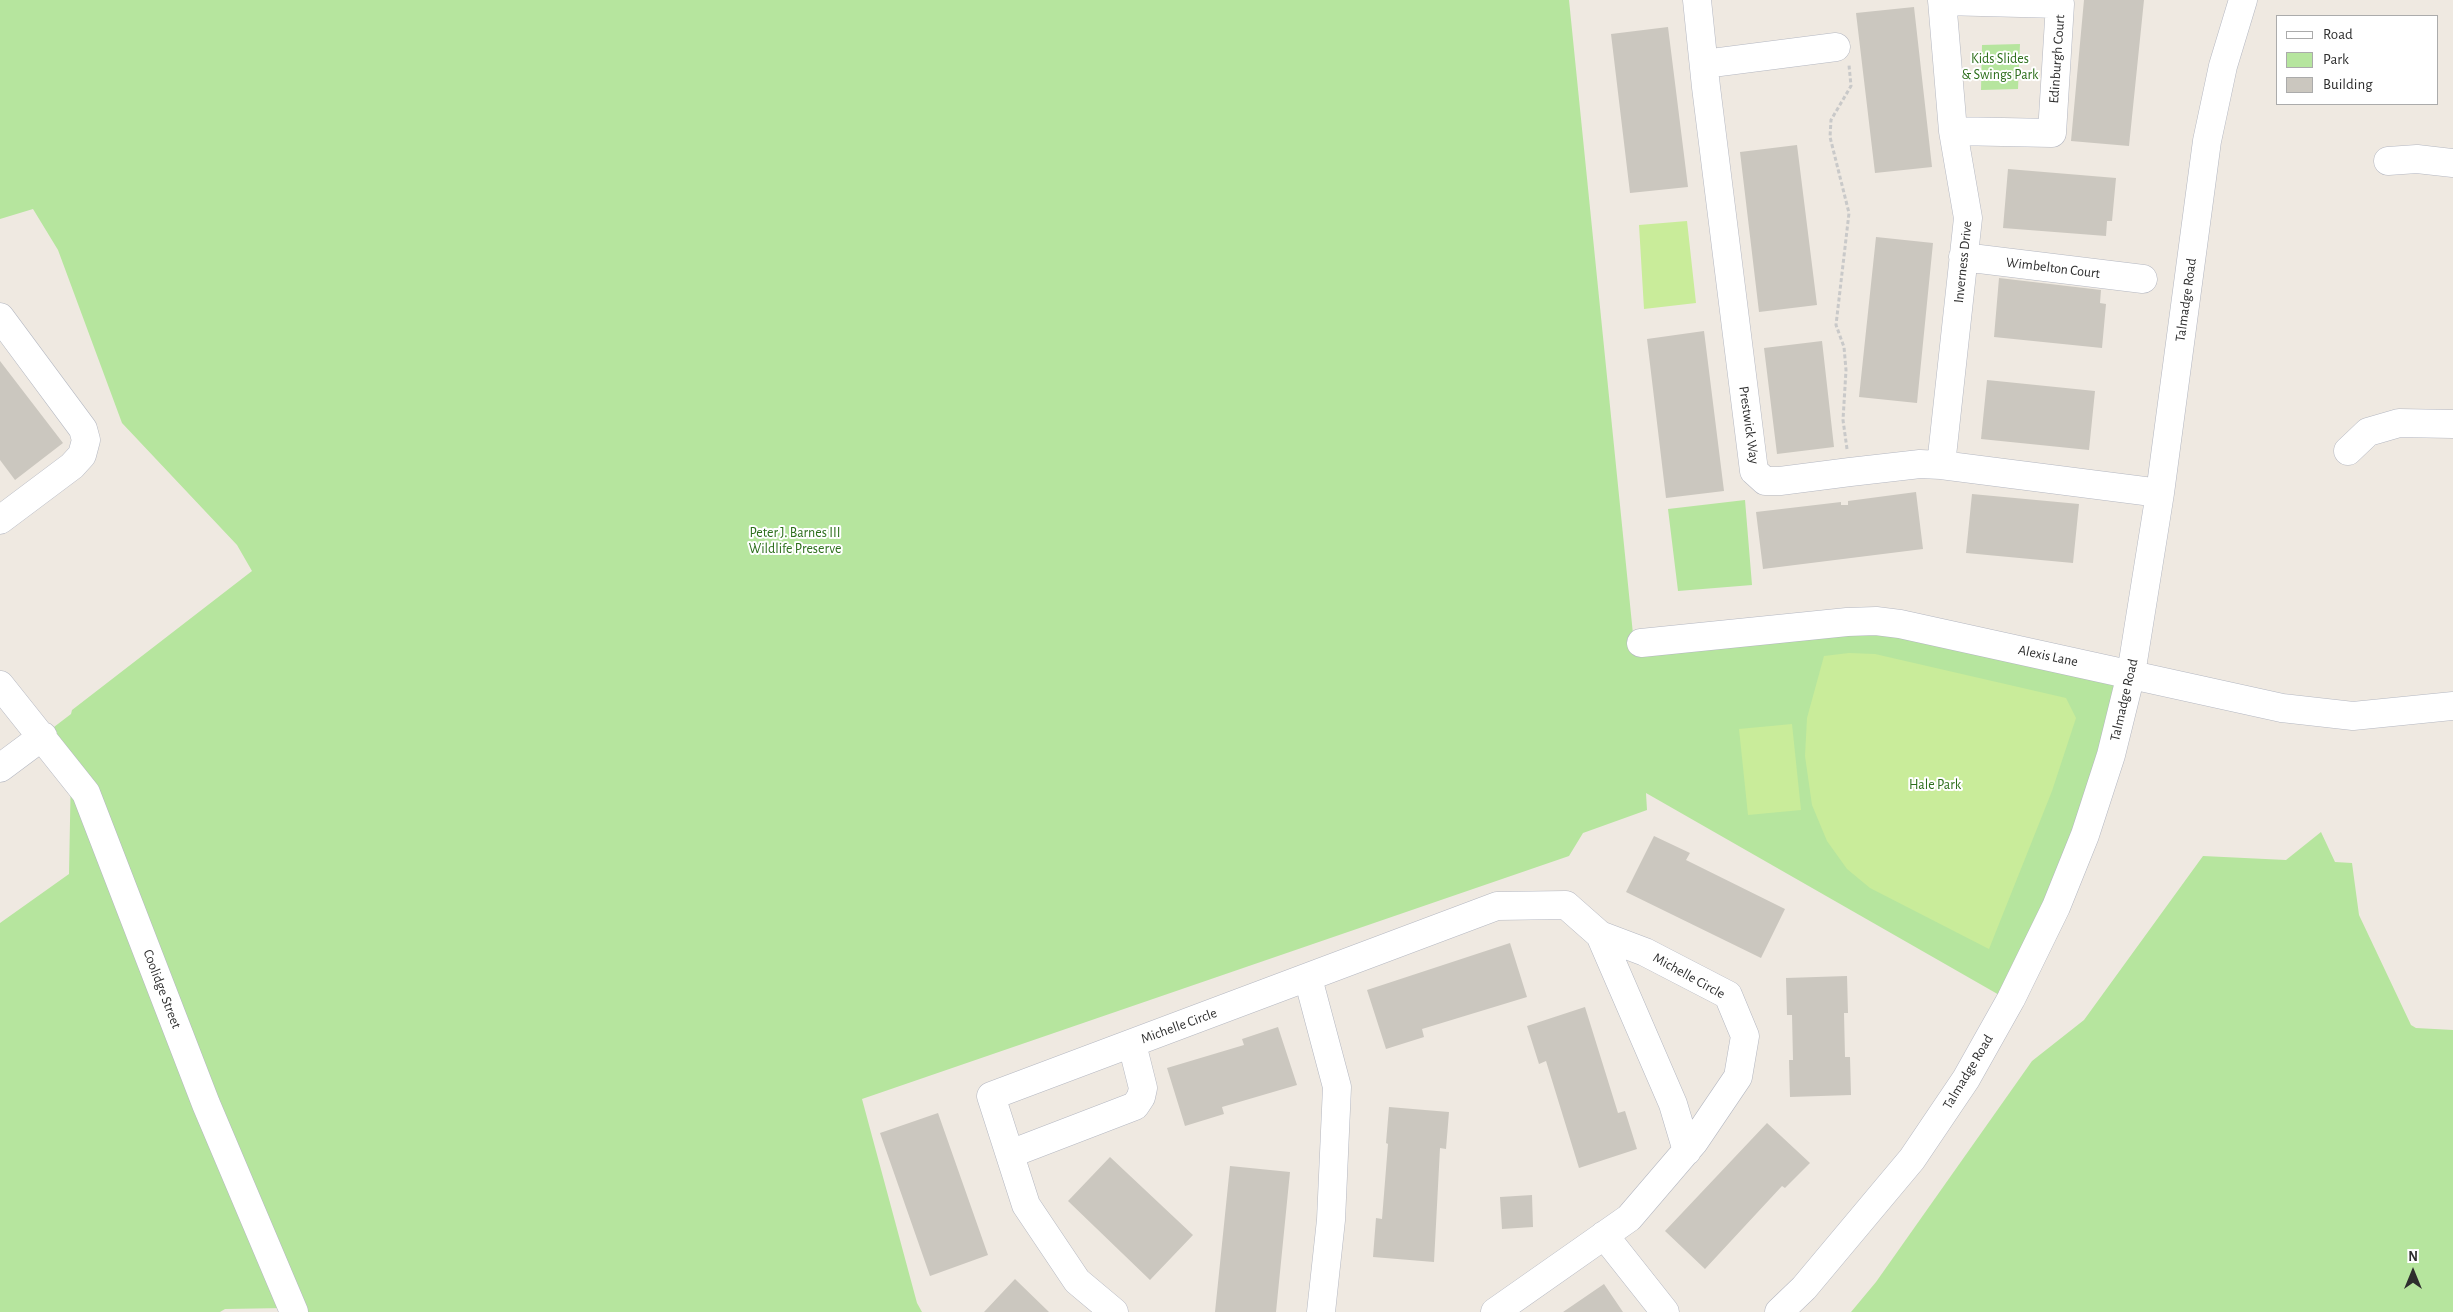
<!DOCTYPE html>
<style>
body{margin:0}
#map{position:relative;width:2453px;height:1312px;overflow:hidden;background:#efe9e1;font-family:"Alegreya Sans",sans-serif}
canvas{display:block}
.legend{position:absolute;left:2276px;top:15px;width:162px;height:90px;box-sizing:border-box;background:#fff;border:1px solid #ababab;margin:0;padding:6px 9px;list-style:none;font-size:15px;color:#2e2e2e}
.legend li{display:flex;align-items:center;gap:10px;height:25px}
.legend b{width:25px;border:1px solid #ababab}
.north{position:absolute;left:2388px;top:1247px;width:50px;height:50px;-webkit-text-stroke:4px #fff;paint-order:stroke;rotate:0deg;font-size:14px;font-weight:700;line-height:20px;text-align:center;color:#2e2e2e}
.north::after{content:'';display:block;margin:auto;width:18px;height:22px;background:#2e2e2e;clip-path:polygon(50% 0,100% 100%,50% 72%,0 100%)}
</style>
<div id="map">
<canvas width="2453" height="1312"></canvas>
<ul class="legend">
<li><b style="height:6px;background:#fff"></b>Road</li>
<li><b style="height:14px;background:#b6e59e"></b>Park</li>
<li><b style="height:14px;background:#cbc7bf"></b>Building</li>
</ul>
<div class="north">N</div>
</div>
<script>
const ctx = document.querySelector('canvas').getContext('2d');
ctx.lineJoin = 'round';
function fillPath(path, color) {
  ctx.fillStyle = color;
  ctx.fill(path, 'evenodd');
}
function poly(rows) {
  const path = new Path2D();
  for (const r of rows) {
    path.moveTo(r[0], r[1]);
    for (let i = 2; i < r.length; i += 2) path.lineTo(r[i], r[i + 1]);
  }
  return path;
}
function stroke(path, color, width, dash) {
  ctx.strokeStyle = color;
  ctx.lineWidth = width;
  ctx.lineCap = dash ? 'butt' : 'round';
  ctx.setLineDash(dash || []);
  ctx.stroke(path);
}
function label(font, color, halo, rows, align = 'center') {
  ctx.font = font + ' "Alegreya Sans",sans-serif';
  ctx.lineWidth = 4;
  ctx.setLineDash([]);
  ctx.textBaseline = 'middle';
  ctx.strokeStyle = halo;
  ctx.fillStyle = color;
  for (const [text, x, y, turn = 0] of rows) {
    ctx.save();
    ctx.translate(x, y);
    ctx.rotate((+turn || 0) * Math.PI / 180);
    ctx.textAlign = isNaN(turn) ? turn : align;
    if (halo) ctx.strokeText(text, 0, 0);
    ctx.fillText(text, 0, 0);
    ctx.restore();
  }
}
fillPath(poly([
 [0,0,1569,0,1634,644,1847,622,2131,674,2079,831,2001,996,1646,793,1647,810,1583,833,1569,856,862,1099,917,1303,922,1312,287,1312,285,1308,225,1309,220,1312,0,1312,0,923,69,874,71,768,54,727,71,714,72,710,252,571,237,545,122,423,58,250,33,209,0,219],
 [2020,44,2018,89,1981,90,1982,45],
 [1745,500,1752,585,1678,591,1668,509],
 [2321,832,2335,862,2352,863,2359,915,2411,1025,2416,1028,2453,1030,2453,1312,1851,1312,1876,1282,2032,1061,2084,1020,2203,856,2286,860]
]), '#b6e59e');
fillPath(poly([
 [1687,221,1696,303,1644,309,1639,225],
 [1849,653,1875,654,2066,698,2076,718,2052,791,1989,949,1870,888,1847,869,1827,841,1812,805,1805,756,1807,718,1824,656],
 [1792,724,1801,810,1748,815,1739,729]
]), '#c9ec9a');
fillPath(poly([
 [2084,0,2144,0,2129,146,2071,141],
 [1914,7,1932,167,1875,173,1856,13],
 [1668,27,1688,187,1630,193,1611,34],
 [1797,145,1817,305,1759,312,1740,152],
 [2008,169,2116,178,2112,221,2107,221,2106,236,2003,228],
 [1876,237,1933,243,1917,403,1859,397],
 [1999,278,2101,290,2100,303,2106,304,2102,348,1994,337],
 [1704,331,1724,491,1666,498,1647,339],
 [1822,341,1834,447,1777,454,1764,348],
 [0,361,63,443,15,480,0,460],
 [1987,380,2095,391,2089,450,1981,439],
 [1916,492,1923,549,1763,569,1756,512,1841,502,1841,505,1848,505,1848,501],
 [1972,494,2079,504,2073,563,1966,553],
 [1654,836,1690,853,1686,860,1785,909,1761,958,1626,892],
 [1510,943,1527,997,1422,1029,1424,1037,1386,1049,1367,990],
 [1847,976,1848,1013,1844,1013,1845,1057,1850,1057,1851,1095,1790,1097,1789,1060,1793,1060,1792,1015,1787,1015,1786,978],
 [1585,1007,1618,1113,1625,1111,1637,1149,1579,1168,1546,1061,1539,1064,1527,1026],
 [1278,1027,1297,1085,1222,1107,1224,1114,1185,1126,1167,1068,1244,1045,1242,1039],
 [1389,1107,1449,1112,1446,1149,1440,1148,1434,1262,1373,1257,1376,1218,1382,1219,1388,1144,1386,1143],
 [938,1113,988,1255,930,1276,880,1133],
 [1767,1123,1810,1163,1785,1188,1782,1186,1705,1269,1665,1231],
 [1110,1157,1193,1235,1150,1280,1068,1201],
 [1230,1166,1290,1172,1276,1312,1215,1312],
 [1532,1195,1533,1227,1502,1229,1500,1197],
 [1015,1279,1049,1312,984,1312],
 [1604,1284,1623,1312,1563,1312]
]), '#cbc7bf');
const minor = poly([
 [1697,0,1706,87,1754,471,1765,481,1780,481,1850,472,1920,464,1941,465,2160,493],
 [1942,1,2060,4,2052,133,1953,131],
 [1704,64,1836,47],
 [2388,161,2417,159,2453,163],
 [1963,257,2143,279],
 [0,317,83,429,86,440,82,455,72,466,0,520],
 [2348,451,2368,432,2399,423,2453,424],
 [1941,465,1968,218,1953,131,1942,0],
 [1641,643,1847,622,1876,621,1900,624,2282,708,2353,716,2453,706],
 [0,685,86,793,206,1104,294,1312],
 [0,768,43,736],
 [1600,935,1673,1104,1687,1151],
 [1308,978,1337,1087,1331,1220,1321,1312],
 [1010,1154,1135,1106,1141,1097,1143,1088,1132,1044],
 [1604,1235,1665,1312],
 [1114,1312,1077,1281,1026,1205,991,1096,1497,906,1566,905,1600,935,1645,952,1728,995,1745,1036,1738,1077,1694,1142,1629,1218,1495,1312],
 [1779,1312,1804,1288,1912,1159,1966,1079,2011,999,2056,907,2085,835,2111,755,2131,674,2160,493,2207,141,2223,66,2243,0]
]);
stroke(minor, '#b4b7c1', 29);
stroke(poly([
 [1847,449,1843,420,1846,370,1844,347,1836,325,1849,213,1830,137,1831,120,1851,86,1849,65]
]), '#c9c9c9', 3, [4, 2.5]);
stroke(minor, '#fff', 28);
label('14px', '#2c6e1b', '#fff', [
 ["Kids Slides",2000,59],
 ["& Swings Park",2000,75],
 ["Peter J. Barnes III",795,533],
 ["Wildlife Preserve",795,549],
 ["Hale Park",1935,785]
]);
label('14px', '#2e2e2e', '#fff', [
 ["Edinburgh Court",2057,59,-86],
 ["Inverness Drive",1963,262,-84],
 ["Wimbelton Court",2053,268,7],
 ["Talmadge Road",2186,300,-82],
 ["Prestwick Way",1749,425,82],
 ["Alexis Lane",2048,656,12],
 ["Talmadge Road",2124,700,-77],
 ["Michelle Circle",1689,976,29],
 ["Coolidge Street",162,989,69],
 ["Michelle Circle",1179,1026,-20],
 ["Talmadge Road",1968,1072,-59]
]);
</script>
